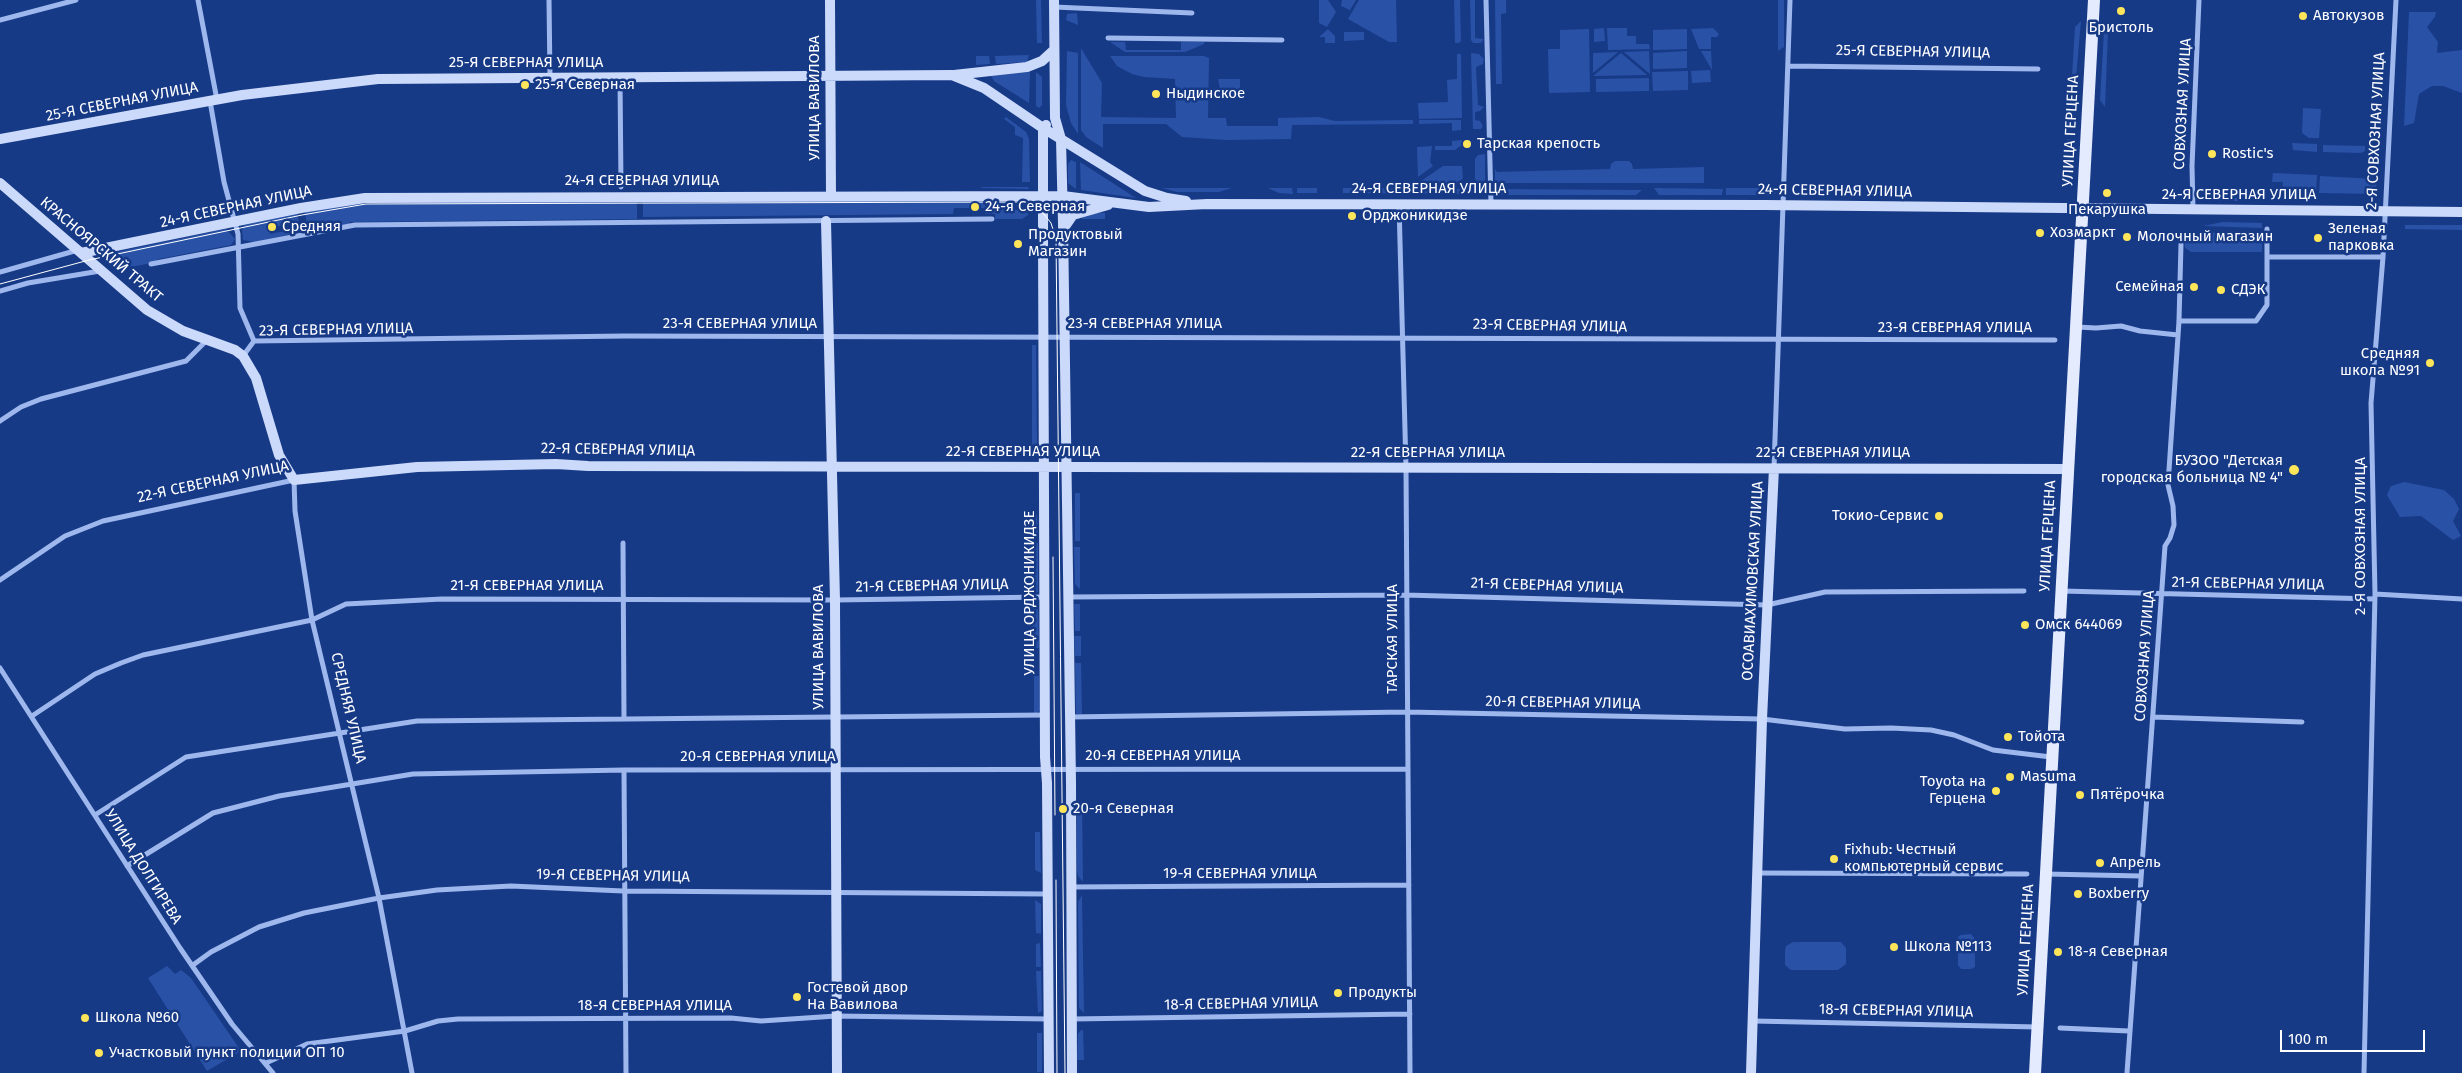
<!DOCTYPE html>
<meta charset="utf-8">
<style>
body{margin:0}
#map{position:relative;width:2462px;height:1073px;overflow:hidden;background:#173a87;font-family:"Fira Sans",sans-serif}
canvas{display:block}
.scale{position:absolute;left:2280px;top:1030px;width:145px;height:22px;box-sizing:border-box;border:2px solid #fff;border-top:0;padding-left:6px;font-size:15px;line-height:18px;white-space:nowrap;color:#fff;-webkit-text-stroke:4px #173a87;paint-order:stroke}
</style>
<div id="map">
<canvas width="2462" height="1073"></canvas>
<div class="scale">100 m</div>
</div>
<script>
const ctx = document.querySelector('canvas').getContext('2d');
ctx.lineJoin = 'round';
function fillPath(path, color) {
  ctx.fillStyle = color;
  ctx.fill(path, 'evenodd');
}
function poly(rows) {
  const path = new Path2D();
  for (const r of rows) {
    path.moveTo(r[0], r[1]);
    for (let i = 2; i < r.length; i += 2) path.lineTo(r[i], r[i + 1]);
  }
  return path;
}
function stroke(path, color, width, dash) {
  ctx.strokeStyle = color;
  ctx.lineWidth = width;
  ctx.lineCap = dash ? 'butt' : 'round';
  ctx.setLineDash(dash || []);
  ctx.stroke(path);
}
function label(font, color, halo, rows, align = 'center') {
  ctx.font = font + ' "Fira Sans",sans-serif';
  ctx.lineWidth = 5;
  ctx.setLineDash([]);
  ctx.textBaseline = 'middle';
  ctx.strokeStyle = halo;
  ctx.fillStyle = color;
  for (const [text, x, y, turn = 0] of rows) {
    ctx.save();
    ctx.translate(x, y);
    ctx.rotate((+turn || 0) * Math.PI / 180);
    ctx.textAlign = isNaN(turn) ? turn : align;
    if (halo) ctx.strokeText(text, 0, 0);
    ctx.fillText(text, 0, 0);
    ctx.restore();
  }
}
fillPath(poly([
 [1036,0,1041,0,1042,43,1037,43],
 [1319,0,1328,0,1336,12,1327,27,1319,23],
 [1342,0,1356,0,1350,10,1341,6],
 [1359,0,1396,0,1397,42,1389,42,1348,19],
 [1454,0,1460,0,1461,41,1459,43,1455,43],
 [1470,0,1475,0,1475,38,1484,39,1481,43,1473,43,1471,40],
 [1495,0,1506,0,1506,13,1501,14,1502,84,1496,84],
 [1778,0,1784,0,1784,47,1778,51],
 [2409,12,2436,12,2435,17,2427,27,2438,42,2437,53,2462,50,2462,93,2443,86,2432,86,2419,94,2414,123,2404,126],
 [1077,13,1078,25,1066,20,1067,14],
 [2081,21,2073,112,2070,109,2075,27],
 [1604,28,1605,41,1594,42,1594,29],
 [1607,28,1627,28,1627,36,1636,36,1636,44,1649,44,1650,49,1608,50],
 [1713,28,1719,34,1717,37,1711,37,1711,49,1699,49,1691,29],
 [1328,29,1335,36,1335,43,1325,43,1325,37,1319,37],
 [1589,29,1590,92,1549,93,1548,49,1560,49,1560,30],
 [1687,29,1687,49,1653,50,1653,30],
 [1344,32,1364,32,1364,40,1344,41],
 [2104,32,2108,32,2105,107,2100,100],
 [1110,42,1125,42,1126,50,1181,50,1181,42,1204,42,1204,44,1185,52,1125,52],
 [1081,48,1102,83,1101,117,1176,118,1175,79,1144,77,1132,74,1117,66,1110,56,1204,56,1209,58,1208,118,1226,118,1227,126,1278,126,1278,118,1319,117,1335,121,1413,120,1413,124,1292,125,1291,139,1226,140,1182,137,1166,124,1103,124,1103,148,1086,137,1081,130],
 [1067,51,1078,53,1078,134,1071,123,1066,105],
 [1649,51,1650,74,1624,52],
 [1687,51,1687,68,1653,69,1653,53],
 [1701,51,1711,51,1712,70],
 [1618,52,1593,73,1593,53],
 [1471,53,1479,54,1484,59,1483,64,1476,67,1478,105,1484,107,1480,111,1475,112,1475,120,1480,121,1483,126,1481,129,1473,129],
 [1621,53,1647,75,1593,76],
 [1457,54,1461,54,1462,118,1419,119,1418,103,1448,102,1447,80,1457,79],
 [1029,55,1027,62,996,64,995,56],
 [976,56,989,56,990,64,976,65],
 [1710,70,1711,82,1692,83,1691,71],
 [1688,71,1688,90,1653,91,1652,72],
 [1030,72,1029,103,994,81,991,76,996,74],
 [1036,72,1042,77,1042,105,1039,108,1036,106],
 [1649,78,1649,91,1596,92,1596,79],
 [1218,79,1240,79,1240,89,1220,89],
 [2303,108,2321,109,2319,138,2309,138,2302,133],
 [1006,117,1026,132,1029,139,1030,182,1022,182,1023,138,1015,135,1015,127,1004,119],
 [1419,120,1461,120,1461,130,1452,131,1452,123,1419,124],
 [2067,139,2070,139,2069,171,2066,171],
 [1462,140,1462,145,1455,150,1435,150,1435,146,1452,146,1452,141],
 [2292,143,2317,144,2317,152,2293,150],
 [2323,145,2365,146,2365,151,2361,153,2323,152],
 [1432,146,1430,162,1433,166,1418,177,1417,147],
 [1485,154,1485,184,1479,184,1475,179,1475,159,1478,155],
 [1071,160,1076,162,1076,189,1068,183,1068,164],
 [1615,161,1629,161,1632,164,1633,169,1704,167,1704,183,1497,183,1495,180,1495,169,1497,172,1610,169,1611,164],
 [1080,162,1136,198,1081,190],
 [1443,166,1462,166,1463,178,1458,183,1418,183],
 [2375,166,2379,168,2375,194,2319,193,2320,176,2374,179],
 [2273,173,2317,175,2316,193,2282,193,2283,182,2272,182],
 [1028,187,1029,189,981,188,982,187],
 [1162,188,1232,188,1219,192,1177,192],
 [1268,188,1292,188,1293,194,1279,193],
 [1297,188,1317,188,1317,193,1297,193],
 [1343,188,1482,189,1478,194,1343,193],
 [1654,188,1723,189,1722,195,1659,195],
 [1726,188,1778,188,1777,192,1772,195,1726,195],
 [1496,189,1642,190,1636,195,1502,195,1496,192],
 [2202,198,2252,198,2251,201,2204,201],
 [643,199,1004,200,1007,209,1018,210,1028,213,1028,215,1022,219,995,219,995,214,985,214,985,208,954,208,953,214,643,217],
 [637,202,637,219,350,222,349,224,308,231,305,212,346,205,378,203],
 [1084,212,1105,213,1105,219,1082,219],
 [297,213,299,222,269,228,270,234,300,228,301,232,255,242,243,240,242,230,244,225],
 [2223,222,2262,223,2262,228,2203,226],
 [2405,225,2462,225,2462,230,2405,229],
 [226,229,235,239,231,245,159,259,151,263,116,270,106,263,105,257,107,254],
 [2262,232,2262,252,2191,252,2185,248,2184,240,2192,233],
 [1032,345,1036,345,1037,447,1032,447],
 [2404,482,2444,490,2454,499,2459,509,2453,521,2461,536,2453,540,2421,516,2400,517,2387,495,2391,486],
 [1075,493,1080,493,1080,541,1075,541],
 [1032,514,1037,514,1038,536,1032,536],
 [1032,543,1038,543,1038,592,1033,592],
 [1074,547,1080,547,1080,589,1075,584],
 [1074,604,1080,604,1080,631,1075,631],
 [1032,607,1038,607,1039,648,1033,648],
 [1074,636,1081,636,1081,656,1075,656],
 [1075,663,1081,663,1082,714,1076,714],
 [1034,676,1039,676,1040,711,1034,714],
 [1077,802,1082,802,1083,882,1078,876,1077,870],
 [1035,832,1040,832,1041,873,1035,870],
 [1082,895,1084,1013,1079,1008,1078,902],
 [1035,900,1041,904,1041,934,1036,933],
 [1971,934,1975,939,1975,967,1971,969,1961,969,1958,965,1958,937,1961,935],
 [1793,942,1841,942,1846,948,1846,964,1838,970,1791,970,1785,965,1785,951,1786,946],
 [1040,943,1041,967,1036,967,1036,944],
 [167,966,175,974,181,970,191,978,241,1051,207,1071,148,978],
 [1036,971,1041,971,1042,1011,1038,1013],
 [1081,1030,1083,1030,1084,1060,1077,1060,1078,1034],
 [1037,1033,1042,1033,1042,1072,1037,1072]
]), '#2951a6');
stroke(poly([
 [198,0,217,100],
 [549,0,550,78],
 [1486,0,1491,204],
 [1054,7,1192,13],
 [0,20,76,0],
 [1108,38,1282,40],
 [1789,66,2038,69],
 [620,78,621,187],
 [210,101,224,182,238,234,240,308,254,341],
 [1399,204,1406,468,1410,1073],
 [2193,209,2192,166,2199,0],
 [2267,257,2383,257],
 [151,264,355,225,992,219],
 [0,272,78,250],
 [0,291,28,283,100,271],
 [2179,321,2256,321,2267,305,2267,229],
 [2077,327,2096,328,2121,326,2140,331,2178,335],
 [243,356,254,341,624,336,2055,340],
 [0,421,21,407,41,399,186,361,206,341],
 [1774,468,1790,0],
 [623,543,624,719],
 [0,580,65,536,103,521,294,480,295,511,312,620,379,898,412,1073],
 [2062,591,2375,599],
 [2375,594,2462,599],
 [1069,597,1405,595,1767,605,1825,592,2024,591],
 [0,668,180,948,232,1024,273,1073],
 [32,716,95,674,121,663,143,655,312,620,346,604,442,599,835,600,1045,597],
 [1069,717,1406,712,1762,719,1845,729,1891,728,1931,730,1954,735,1993,750,2051,757],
 [2153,717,2302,722],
 [624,770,626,1073],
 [95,815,186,757,417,721,1045,715],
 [127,866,213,813,279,796,413,774,624,770,1407,769],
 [1757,873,2027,874],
 [2046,874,2141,876],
 [1071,887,1409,885],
 [193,965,211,952,259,927,304,913,379,898,437,890,511,886,623,891,1048,894],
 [1072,1019,1410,1014],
 [1753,1021,2038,1027],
 [2060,1028,2129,1031],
 [266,1063,307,1044,405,1031,438,1021,458,1019,731,1018,761,1021,836,1016,1049,1019],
 [2127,1073,2165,546,2170,538,2174,525,2173,506,2168,485,2179,321,2181,244],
 [2364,1073,2375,594,2371,403,2383,257,2396,0]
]), '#9eb8ee', 5);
stroke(poly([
 [830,0,831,196],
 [1054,0,1055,118,1061,139,1063,223,1071,782,1072,1073],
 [954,75,1027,67,1042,61,1054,50],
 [1046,125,1043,128,1043,239,1045,757,1047,783,1049,1073],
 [0,139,242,95,378,79,952,75,984,88,1043,128,1145,191,1167,198,1186,201],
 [0,183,147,310,183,331,235,350,243,356,256,378,279,455,294,480,417,467,556,464,588,466,2068,469],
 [826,221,835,600,837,1073],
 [1064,228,1073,215,1108,205],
 [81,253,301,208,365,198,1063,196,1149,207,1207,204,1764,205,2462,212],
 [1751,1073,1762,719,1774,468]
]), '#cbd9fa', 10);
stroke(poly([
 [2035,1073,2094,0]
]), '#e4ebff', 12);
stroke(poly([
 [0,284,89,260,302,215,366,204,1018,202,1031,206,1043,213,1051,223,1056,239,1065,1073],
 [1053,557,1055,815],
 [1056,880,1057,1073]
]), '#fff', 1);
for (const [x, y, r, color] of [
 [2121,11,5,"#ffe55a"],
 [2303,16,5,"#ffe55a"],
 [525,85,5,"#ffe55a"],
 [1156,94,5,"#ffe55a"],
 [1467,144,5,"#ffe55a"],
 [2212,154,5,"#ffe55a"],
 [2107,193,5,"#ffe55a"],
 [975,207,5,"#ffe55a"],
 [1352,216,5,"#ffe55a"],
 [272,227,5,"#ffe55a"],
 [2040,233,5,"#ffe55a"],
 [2127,237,5,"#ffe55a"],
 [2318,238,5,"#ffe55a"],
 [1018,244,5,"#ffe55a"],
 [2194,287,5,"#ffe55a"],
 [2221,290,5,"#ffe55a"],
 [2430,363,5,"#ffe55a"],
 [2294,470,6,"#ffe55a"],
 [1939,516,5,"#ffe55a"],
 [2025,625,5,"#ffe55a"],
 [2008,737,5,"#ffe55a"],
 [2010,777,5,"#ffe55a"],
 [1996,791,5,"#ffe55a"],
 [2080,795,5,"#ffe55a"],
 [1063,809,5,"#ffe55a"],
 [1834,859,5,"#ffe55a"],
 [2100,863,5,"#ffe55a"],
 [2078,894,5,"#ffe55a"],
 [1894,947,5,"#ffe55a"],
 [2058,952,5,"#ffe55a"],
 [1338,993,5,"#ffe55a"],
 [797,997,5,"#ffe55a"],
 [85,1018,5,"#ffe55a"],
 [99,1053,5,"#ffe55a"]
]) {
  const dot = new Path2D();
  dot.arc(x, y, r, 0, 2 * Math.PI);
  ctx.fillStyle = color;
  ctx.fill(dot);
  stroke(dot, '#173a87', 2);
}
label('15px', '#fff', '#173a87', [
 ["Автокузов",2313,16],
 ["Бристоль",2121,28,"center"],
 ["25-я Северная",535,85],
 ["Ныдинское",1166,94],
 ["Тарская крепость",1477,144],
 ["Rostic's",2222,154],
 ["24-я Северная",985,207],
 ["Пекарушка",2107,210,"center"],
 ["Орджоникидзе",1362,216],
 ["Средняя",282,227],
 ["Зеленая",2328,229],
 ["парковка",2328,246],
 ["Хозмаркт",2050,233],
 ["Продуктовый",1028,235],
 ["Магазин",1028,252],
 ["Молочный магазин",2137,237],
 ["Семейная",2184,287,"right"],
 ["СДЭК",2231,290],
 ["Средняя",2420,354,"right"],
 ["школа №91",2420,371,"right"],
 ["БУЗОО \"Детская",2283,461,"right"],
 ["городская больница № 4\"",2283,478,"right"],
 ["Токио-Сервис",1929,516,"right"],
 ["Омск 644069",2035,625],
 ["Тойота",2018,737],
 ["Masuma",2020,777],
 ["Toyota на",1986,782,"right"],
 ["Герцена",1986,799,"right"],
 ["Пятёрочка",2090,795],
 ["20-я Северная",1073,809],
 ["Fixhub: Честный",1844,850],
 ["компьютерный сервис",1844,867],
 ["Апрель",2110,863],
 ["Boxberry",2088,894],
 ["Школа №113",1904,947],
 ["18-я Северная",2068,952],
 ["Гостевой двор",807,988],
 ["На Вавилова",807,1005],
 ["Продукты",1348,993],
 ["Школа №60",95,1018],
 ["Участковый пункт полиции ОП 10",109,1053]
], 'left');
label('15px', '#fff', '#173a87', [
 ["25-Я СЕВЕРНАЯ УЛИЦА",1913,52,1],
 ["25-Я СЕВЕРНАЯ УЛИЦА",526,63],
 ["УЛИЦА ВАВИЛОВА",815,98,-90],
 ["25-Я СЕВЕРНАЯ УЛИЦА",122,102,-11],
 ["СОВХОЗНАЯ УЛИЦА",2183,104,-87],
 ["УЛИЦА ГЕРЦЕНА",2071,131,-87],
 ["2-Я СОВХОЗНАЯ УЛИЦА",2376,131,-87],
 ["24-Я СЕВЕРНАЯ УЛИЦА",642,181],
 ["24-Я СЕВЕРНАЯ УЛИЦА",1429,189],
 ["24-Я СЕВЕРНАЯ УЛИЦА",1835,191,1],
 ["24-Я СЕВЕРНАЯ УЛИЦА",2239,195],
 ["24-Я СЕВЕРНАЯ УЛИЦА",236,207,-12],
 ["КРАСНОЯРСКИЙ ТРАКТ",101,250,40],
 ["23-Я СЕВЕРНАЯ УЛИЦА",740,324],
 ["23-Я СЕВЕРНАЯ УЛИЦА",1145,324],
 ["23-Я СЕВЕРНАЯ УЛИЦА",1550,326,1],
 ["23-Я СЕВЕРНАЯ УЛИЦА",1955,328],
 ["23-Я СЕВЕРНАЯ УЛИЦА",336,330,-1],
 ["22-Я СЕВЕРНАЯ УЛИЦА",618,450,1],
 ["22-Я СЕВЕРНАЯ УЛИЦА",1023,452],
 ["22-Я СЕВЕРНАЯ УЛИЦА",1428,453],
 ["22-Я СЕВЕРНАЯ УЛИЦА",1833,453],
 ["22-Я СЕВЕРНАЯ УЛИЦА",213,482,-12],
 ["УЛИЦА ГЕРЦЕНА",2048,536,-87],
 ["2-Я СОВХОЗНАЯ УЛИЦА",2361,536,-90],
 ["ОСОАВИАХИМОВСКАЯ УЛИЦА",1753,581,-87],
 ["21-Я СЕВЕРНАЯ УЛИЦА",2248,584,1],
 ["21-Я СЕВЕРНАЯ УЛИЦА",527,586],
 ["21-Я СЕВЕРНАЯ УЛИЦА",932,586,-1],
 ["21-Я СЕВЕРНАЯ УЛИЦА",1547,586,2],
 ["УЛИЦА ОРДЖОНИКИДЗЕ",1030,593,-90],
 ["ТАРСКАЯ УЛИЦА",1393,639,-90],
 ["УЛИЦА ВАВИЛОВА",819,647,-90],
 ["СОВХОЗНАЯ УЛИЦА",2145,656,-86],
 ["20-Я СЕВЕРНАЯ УЛИЦА",1563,703,1],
 ["СРЕДНЯЯ УЛИЦА",348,708,77],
 ["20-Я СЕВЕРНАЯ УЛИЦА",1163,756],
 ["20-Я СЕВЕРНАЯ УЛИЦА",758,757],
 ["УЛИЦА ДОЛГИРЕВА",143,867,58],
 ["19-Я СЕВЕРНАЯ УЛИЦА",1240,874],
 ["19-Я СЕВЕРНАЯ УЛИЦА",613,876,1],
 ["УЛИЦА ГЕРЦЕНА",2026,940,-87],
 ["18-Я СЕВЕРНАЯ УЛИЦА",1241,1004,-1],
 ["18-Я СЕВЕРНАЯ УЛИЦА",655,1006],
 ["18-Я СЕВЕРНАЯ УЛИЦА",1896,1011,1]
]);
</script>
